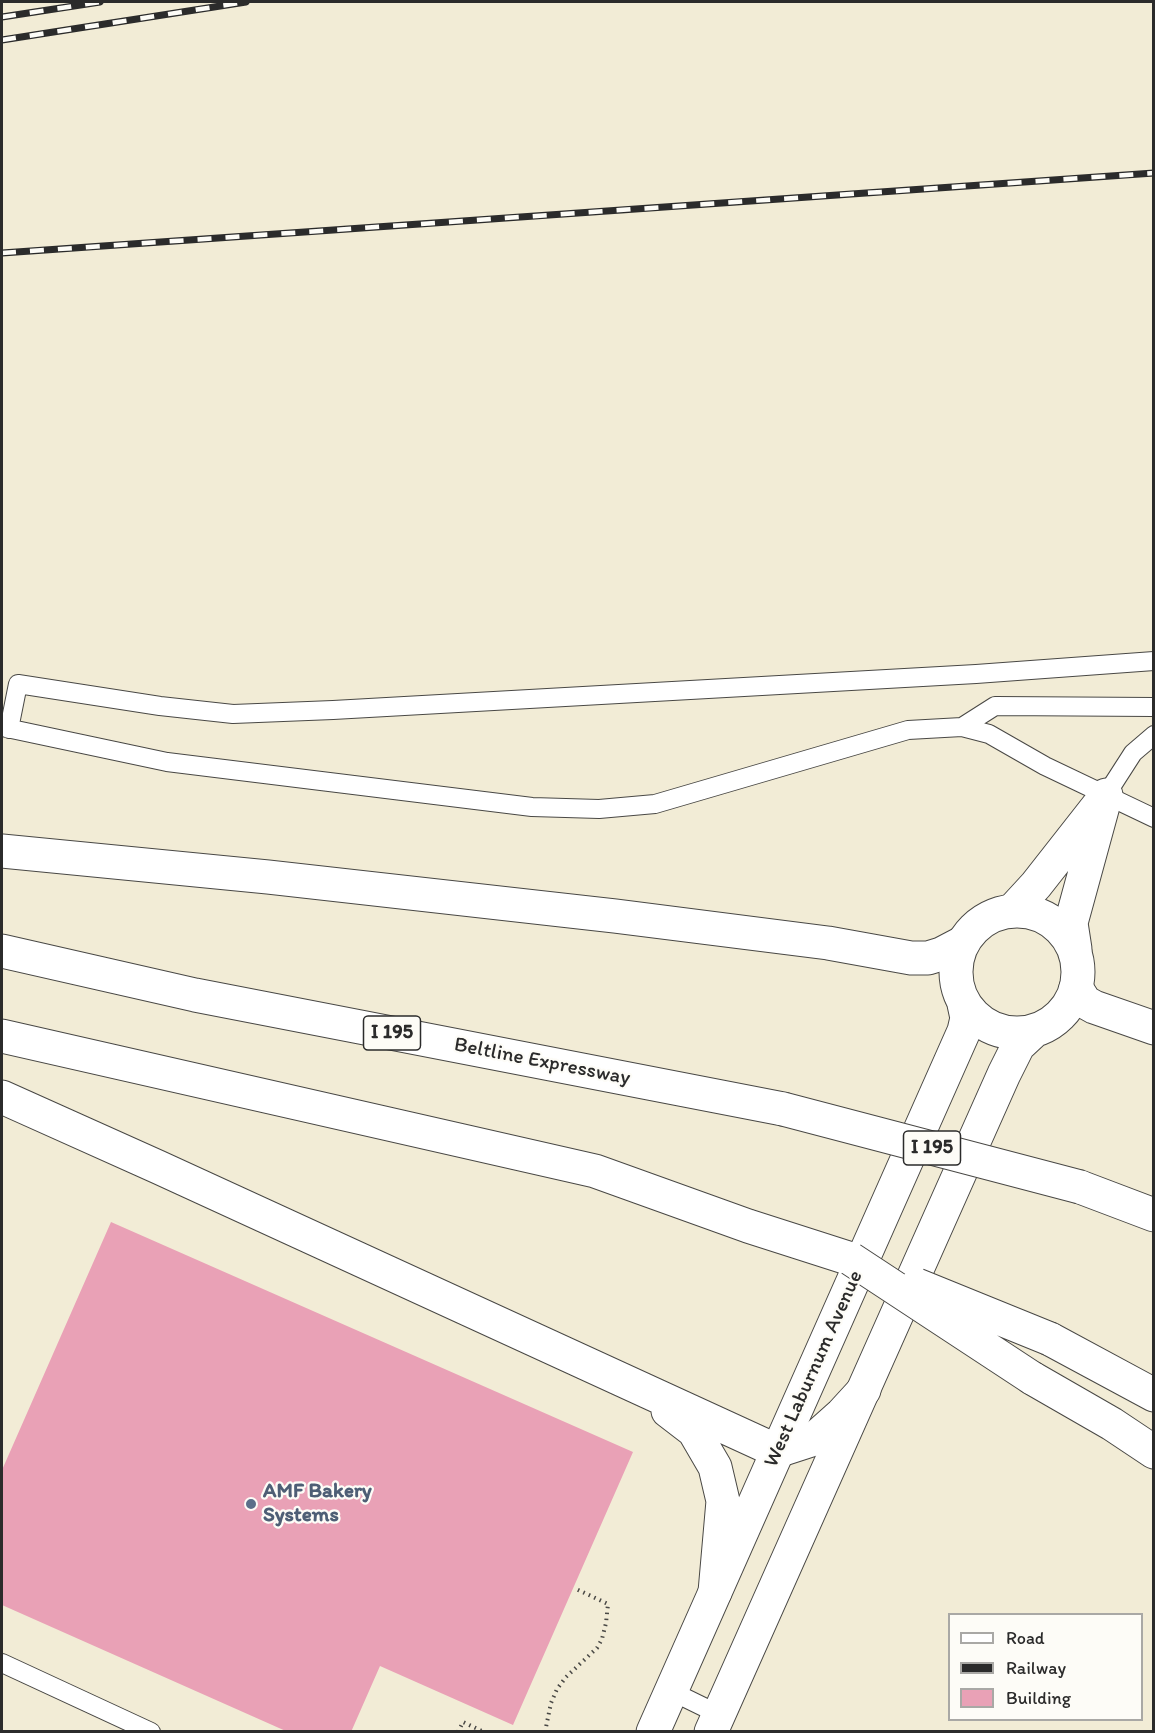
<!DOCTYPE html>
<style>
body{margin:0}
#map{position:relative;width:1155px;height:1733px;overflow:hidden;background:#f2ecd6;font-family:Itim,sans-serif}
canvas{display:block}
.frame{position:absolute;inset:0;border:3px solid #2b2b2b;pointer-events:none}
.legend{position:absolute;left:948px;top:1613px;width:195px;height:108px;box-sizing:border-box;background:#fdfcf7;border:2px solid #a9a8a5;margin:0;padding:8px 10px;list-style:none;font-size:18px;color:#2b2b2b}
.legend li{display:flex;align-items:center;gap:12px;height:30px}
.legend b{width:30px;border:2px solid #a9a8a5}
</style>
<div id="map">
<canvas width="1155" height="1733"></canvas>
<div class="frame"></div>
<ul class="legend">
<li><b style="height:8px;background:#fff"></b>Road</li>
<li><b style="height:8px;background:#2b2b2b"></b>Railway</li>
<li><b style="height:16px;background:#e9a1b6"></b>Building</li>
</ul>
</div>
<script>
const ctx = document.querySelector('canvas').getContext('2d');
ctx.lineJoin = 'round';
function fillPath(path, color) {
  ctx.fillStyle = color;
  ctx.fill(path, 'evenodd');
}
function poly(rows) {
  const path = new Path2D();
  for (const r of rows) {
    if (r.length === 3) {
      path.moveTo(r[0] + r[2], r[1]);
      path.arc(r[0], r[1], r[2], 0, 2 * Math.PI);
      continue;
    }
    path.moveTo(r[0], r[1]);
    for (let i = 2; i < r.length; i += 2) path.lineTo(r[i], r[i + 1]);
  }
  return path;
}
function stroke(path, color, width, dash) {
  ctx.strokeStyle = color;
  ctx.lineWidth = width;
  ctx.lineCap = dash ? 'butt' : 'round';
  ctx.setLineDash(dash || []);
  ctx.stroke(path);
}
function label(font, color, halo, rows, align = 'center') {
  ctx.font = font + ' Itim,sans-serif';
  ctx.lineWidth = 4.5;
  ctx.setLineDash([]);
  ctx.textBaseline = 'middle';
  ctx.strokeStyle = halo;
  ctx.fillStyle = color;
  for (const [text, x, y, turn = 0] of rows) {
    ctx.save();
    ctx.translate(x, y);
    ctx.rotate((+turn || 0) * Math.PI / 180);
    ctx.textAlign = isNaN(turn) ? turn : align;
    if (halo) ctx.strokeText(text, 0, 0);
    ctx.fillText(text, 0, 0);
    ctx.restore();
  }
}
fillPath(poly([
 [111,1222,633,1452,513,1725,380,1666,351,1732,288,1732,2,1605,2,1470]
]), '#e9a1b6');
const service = poly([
 [2,727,167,762,532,807,599,809,655,804,908,730,962,727,989,734,1045,766,1154,818],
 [962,727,995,706,1154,707],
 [9,729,18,684,160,706,233,714,333,710,976,674,1154,661],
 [1106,795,1133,753,1154,735],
 [2,1663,151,1732],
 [671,1691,718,1714]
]);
const minor = poly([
 [1013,910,1036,885,1098,806],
 [1075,949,1071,923,1106,795]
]);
const primary = poly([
 [1017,972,61],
 [653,1732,964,1031,967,1018,964,1004],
 [711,1732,1004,1074,1018,1046,1033,1032]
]);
const motorway = poly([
 [2,851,268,877,615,916,828,943,911,958,928,958,941,954,962,943],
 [2,951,195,995,783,1109],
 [1076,988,1085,1002,1094,1007,1154,1028],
 [2,1036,595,1171,748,1226,851,1259],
 [2,1097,158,1167,777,1451,814,1439,842,1414,864,1390],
 [1080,1187,1154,1215],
 [1050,1339,1154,1395],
 [1032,1378,1112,1424,1154,1452],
 [668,1411,694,1431,715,1467,723,1501,715,1592]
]);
stroke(service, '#494845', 20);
stroke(minor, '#494845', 35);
stroke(primary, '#494845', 35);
stroke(motorway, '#494845', 35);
stroke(poly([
 [458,1732,463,1722,484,1732],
 [545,1732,551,1703,557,1689,566,1677,597,1648,602,1639,606,1623,608,1604,574,1588]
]), '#494845', 4, [1.5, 4.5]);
stroke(service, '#fff', 18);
stroke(minor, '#fff', 33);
stroke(primary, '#fff', 33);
stroke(motorway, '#fff', 33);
const rail = poly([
 [2,17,100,2],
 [2,40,246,2],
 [2,253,1154,173]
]);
stroke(rail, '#2b2b2b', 7);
stroke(rail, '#fdfcf7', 4.5, [14]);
const motorwayBridge = poly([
 [783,1109,1080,1187],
 [851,1259,1032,1378],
 [917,1285,1050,1339]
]);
stroke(motorwayBridge, '#494845', 35, []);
stroke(motorwayBridge, '#fff', 33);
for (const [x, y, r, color] of [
 [251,1504,6,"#5c6f8a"]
]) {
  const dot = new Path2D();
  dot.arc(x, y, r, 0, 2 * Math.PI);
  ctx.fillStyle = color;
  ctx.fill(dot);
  stroke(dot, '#fdfcf7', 2);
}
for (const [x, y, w] of [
 [392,1033,57],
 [932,1148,57]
]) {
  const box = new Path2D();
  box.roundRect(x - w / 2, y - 17, w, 34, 4.5);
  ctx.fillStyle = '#fdfcf7';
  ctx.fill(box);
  stroke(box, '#2b2b2b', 1.5);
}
label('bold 20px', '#2b2b2b', null, [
 ["I 195",392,1033],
 ["I 195",932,1148]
]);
label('21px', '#2b2b2b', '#fdfcf7', [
 ["Beltline Expressway",542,1062,11],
 ["West Laburnum Avenue",814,1369,-66]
]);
label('bold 21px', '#4e5e75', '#fdfcf7', [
 ["AMF Bakery",263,1492],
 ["Systems",263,1516]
], 'left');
</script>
